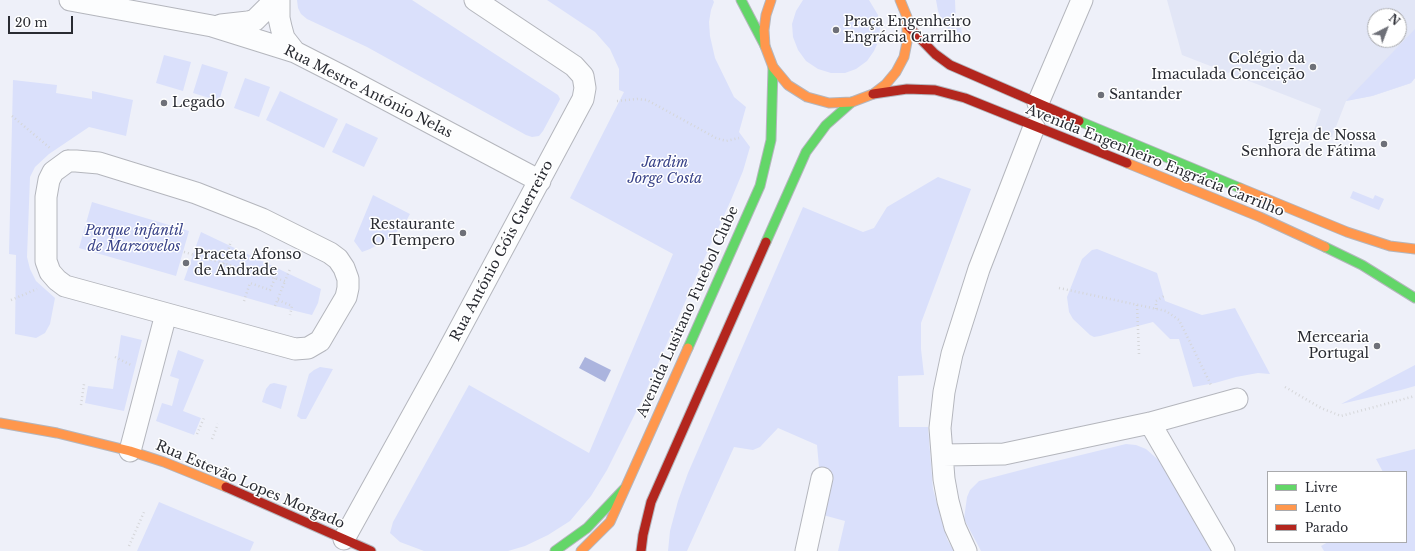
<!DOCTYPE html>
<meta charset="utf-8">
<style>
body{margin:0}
#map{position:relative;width:1415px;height:551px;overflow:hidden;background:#eef0f9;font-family:"Libre Baskerville",serif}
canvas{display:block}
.legend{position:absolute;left:1267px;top:471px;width:140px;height:72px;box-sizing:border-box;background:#fff;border:1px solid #a9aaad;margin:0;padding:5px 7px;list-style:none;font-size:12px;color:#292b32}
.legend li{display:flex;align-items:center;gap:8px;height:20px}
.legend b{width:20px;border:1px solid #a9aaad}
.north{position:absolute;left:1367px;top:8px;width:40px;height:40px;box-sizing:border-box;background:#fff;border:1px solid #a9aaad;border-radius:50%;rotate:42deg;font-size:11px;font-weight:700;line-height:16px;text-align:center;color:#292b32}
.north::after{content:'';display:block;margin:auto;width:14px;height:18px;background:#6e7078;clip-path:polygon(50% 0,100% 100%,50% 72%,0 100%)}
.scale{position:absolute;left:8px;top:16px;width:65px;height:18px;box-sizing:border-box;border:2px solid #292b32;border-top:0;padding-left:5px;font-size:12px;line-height:14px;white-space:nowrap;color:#292b32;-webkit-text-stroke:3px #fff;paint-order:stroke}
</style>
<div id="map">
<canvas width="1415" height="551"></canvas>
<ul class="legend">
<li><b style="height:5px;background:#63d668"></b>Livre</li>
<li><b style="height:5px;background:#ff974d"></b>Lento</li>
<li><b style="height:5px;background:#b3261e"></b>Parado</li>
</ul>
<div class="north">N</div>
<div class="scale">20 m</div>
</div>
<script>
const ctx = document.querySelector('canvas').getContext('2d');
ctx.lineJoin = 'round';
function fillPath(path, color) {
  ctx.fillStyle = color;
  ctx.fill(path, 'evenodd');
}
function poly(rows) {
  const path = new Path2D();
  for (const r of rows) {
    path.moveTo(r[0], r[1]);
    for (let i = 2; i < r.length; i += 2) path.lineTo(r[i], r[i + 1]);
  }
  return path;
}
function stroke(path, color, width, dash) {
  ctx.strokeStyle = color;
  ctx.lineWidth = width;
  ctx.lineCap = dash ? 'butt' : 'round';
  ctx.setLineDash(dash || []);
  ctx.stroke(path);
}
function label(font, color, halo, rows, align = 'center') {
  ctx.font = font + ' "Libre Baskerville",serif';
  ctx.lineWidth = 3;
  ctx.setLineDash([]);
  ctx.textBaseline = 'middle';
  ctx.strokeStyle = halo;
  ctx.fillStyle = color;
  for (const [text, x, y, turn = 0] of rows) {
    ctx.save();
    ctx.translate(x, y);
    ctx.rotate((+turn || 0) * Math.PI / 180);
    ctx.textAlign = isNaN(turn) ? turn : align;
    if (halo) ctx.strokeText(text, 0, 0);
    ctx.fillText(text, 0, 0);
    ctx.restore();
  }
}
fillPath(poly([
 [1167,0,1415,0,1415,78,1411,83,1372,96,1346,101,1332,137,1314,130,1321,109,1182,55],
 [1375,16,1399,16,1399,40,1375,40]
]), '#e2e6f6');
fillPath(poly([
 [297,0,412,0,558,95,560,99,558,103,543,131,539,136,532,137,526,135,367,47,307,19,301,14,298,8],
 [547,0,713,0,714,2,711,10,709,22,710,36,715,58,734,97,746,107,739,132,750,147,743,171,731,200,700,268,642,400,607,470,591,496,570,521,548,535,525,546,508,551,424,551,400,542,390,533,393,522,469,385,589,453,673,254,570,198,624,92,619,90,619,69,610,49,595,32],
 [803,0,869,0,878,15,880,27,879,40,874,51,867,61,856,69,845,73,831,73,818,69,806,61,798,50,793,37,792,24,796,11],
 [936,0,955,0,956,25,961,25,962,37,951,32,943,23,938,11],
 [1415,29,1415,78,1411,83,1372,96,1346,101],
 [164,55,191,62,183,91,156,83],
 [202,64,228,72,219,101,193,93],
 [245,78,270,87,259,117,234,108],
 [13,80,57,85,56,93,92,99,92,91,133,100,126,136,89,127,49,154,35,167,30,177,27,257,30,269,36,281,55,298,50,324,45,333,36,338,15,334,16,255,9,254],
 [280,91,338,119,324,148,266,120],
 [346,123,378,138,364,167,332,152],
 [938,177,971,189,921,323,921,349,924,375,898,376,899,427,928,427,933,489,947,539,954,551,838,551,845,521,823,515,828,488,819,467,817,445,778,428,760,447,753,450,734,447,687,551,668,551,670,531,678,501,688,473,803,207,863,232,874,228,887,207],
 [1353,191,1373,199,1375,195,1384,199,1379,210,1350,198],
 [373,195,410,214,404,225,390,238,370,249,362,252,354,241],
 [92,202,189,231,176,276,79,248],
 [201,232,321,289,318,303,312,315,275,306,184,280],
 [1097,249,1157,273,1165,301,1202,315,1235,308,1270,374,1258,373,1236,377,1215,383,1193,387,1179,339,1170,339,1153,322,1100,336,1094,337,1090,335,1073,319,1069,312,1067,297,1082,259,1092,250],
 [121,335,142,340,124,411,85,403,88,386,113,389],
 [178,350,204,360,183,411,201,418,194,435,156,421,162,403,172,406,179,379,170,376],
 [1415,365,1415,386,1401,390,1341,404],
 [320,367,333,369,306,419,301,419,297,416,309,374,314,370],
 [274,383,287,386,281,409,262,402,266,389,270,384],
 [1126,444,1136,445,1146,449,1162,463,1211,551,981,551,964,519,967,497,970,490,979,481,1040,465],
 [1415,449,1415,551,1324,551,1321,546,1328,542,1406,542,1406,472,1383,472,1376,459],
 [159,502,254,542,250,551,137,551]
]), '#dae0fb');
fillPath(poly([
 [585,357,611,370,605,382,579,368]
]), '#abb4de');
const street = poly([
 [70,0,212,26,295,52,342,76,540,181],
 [279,0,279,18,281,27,284,38,295,52],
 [221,25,248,22,255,20,275,0],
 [1038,103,1082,0],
 [68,161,76,161,99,163,196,193,262,219,330,253,338,259,344,268,348,279,348,288,346,297,323,336,320,341,308,348,295,349,65,286,57,280,50,272,46,261,46,197,49,180,53,172,68,161],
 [1150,423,1224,551],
 [130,451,166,314],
 [943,455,1004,454,1150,423,1237,399],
 [344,539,442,362,583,99,585,88,583,76,574,66,475,0],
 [806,551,822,478],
 [966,551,955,527,948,501,944,479,940,428,944,392,952,354,979,269,1034,127]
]);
const fast = poly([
 [741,0,765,46],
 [1079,121,1240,188],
 [766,242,806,152,826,125,852,102],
 [1325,247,1362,265,1415,298],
 [688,348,760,186,771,140,773,67],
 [555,551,587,528,624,489]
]);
const slow = poly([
 [771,0,766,15,764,30,765,46,773,67,788,85,807,97,829,103,852,102,873,94,886,84,896,72,904,57,907,42,907,17,900,0],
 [1127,163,1260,217,1325,247],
 [1240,188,1347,232,1390,246,1415,249],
 [0,423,57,433,130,451,164,462,226,487],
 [581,551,610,522,688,348]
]);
const jam = poly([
 [908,26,935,54,950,65,1079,121],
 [873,94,907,89,935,90,965,98,1127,163],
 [226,487,371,551],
 [641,551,643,535,651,502,766,242]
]);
stroke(street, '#b4b6bd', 23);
stroke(fast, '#b4b6bd', 11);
stroke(slow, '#b4b6bd', 11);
stroke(jam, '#b4b6bd', 11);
stroke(poly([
 [617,101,637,99,647,100,716,138,726,141,739,138],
 [12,116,50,148],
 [184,252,285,281,290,269],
 [224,264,231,241],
 [1059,288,1166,311,1179,320,1211,385],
 [11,300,37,289],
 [278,300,292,306,290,315],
 [244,301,250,283,270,290,275,278],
 [1137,305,1139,354],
 [275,306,285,281],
 [1156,309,1156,301,1164,296],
 [115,357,131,365],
 [1285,387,1321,408,1341,416,1415,396],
 [81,405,84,384],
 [197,434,204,418],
 [212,439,218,424],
 [129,546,144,512]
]), '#d5d6d9', 2.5, [1, 3]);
stroke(street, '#fcfdfe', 21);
stroke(fast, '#63d668', 9);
stroke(slow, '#ff974d', 9);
stroke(jam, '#b3261e', 9);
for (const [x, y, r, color] of [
 [836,30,4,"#6e7078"],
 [1313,67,4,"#6e7078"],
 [1101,95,4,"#6e7078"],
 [164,103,4,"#6e7078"],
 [1384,144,4,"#6e7078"],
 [463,233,4,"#6e7078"],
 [186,263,4,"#6e7078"],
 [1377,346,4,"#6e7078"]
]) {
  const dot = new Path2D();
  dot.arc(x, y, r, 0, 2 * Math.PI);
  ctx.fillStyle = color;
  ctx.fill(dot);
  stroke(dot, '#fff', 1.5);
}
label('14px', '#292b32', '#fff', [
 ["Praça Engenheiro",844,22],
 ["Engrácia Carrilho",844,38],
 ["Colégio da",1305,59,"right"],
 ["Imaculada Conceição",1305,75,"right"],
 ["Santander",1109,95],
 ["Legado",172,103],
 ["Igreja de Nossa",1376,136,"right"],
 ["Senhora de Fátima",1376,152,"right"],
 ["Restaurante",455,225,"right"],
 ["O Tempero",455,241,"right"],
 ["Praceta Afonso",194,255],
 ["de Andrade",194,271],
 ["Mercearia",1369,338,"right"],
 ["Portugal",1369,354,"right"]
], 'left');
label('14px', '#292b32', '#fff', [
 ["Rua Mestre António Nelas",368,92,27],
 ["Avenida Engenheiro Engrácia Carrilho",1155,161,22],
 ["Rua António Góis Guerreiro",502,251,-62],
 ["Avenida Lusitano Futebol Clube",688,312,-66],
 ["Rua Estevão Lopes Morgado",250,485,23]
]);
label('italic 14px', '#3a4489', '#fff', [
 ["Jardim",665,163],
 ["Jorge Costa",665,179],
 ["Parque infantil",134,231],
 ["de Marzovelos",134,247]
]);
</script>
